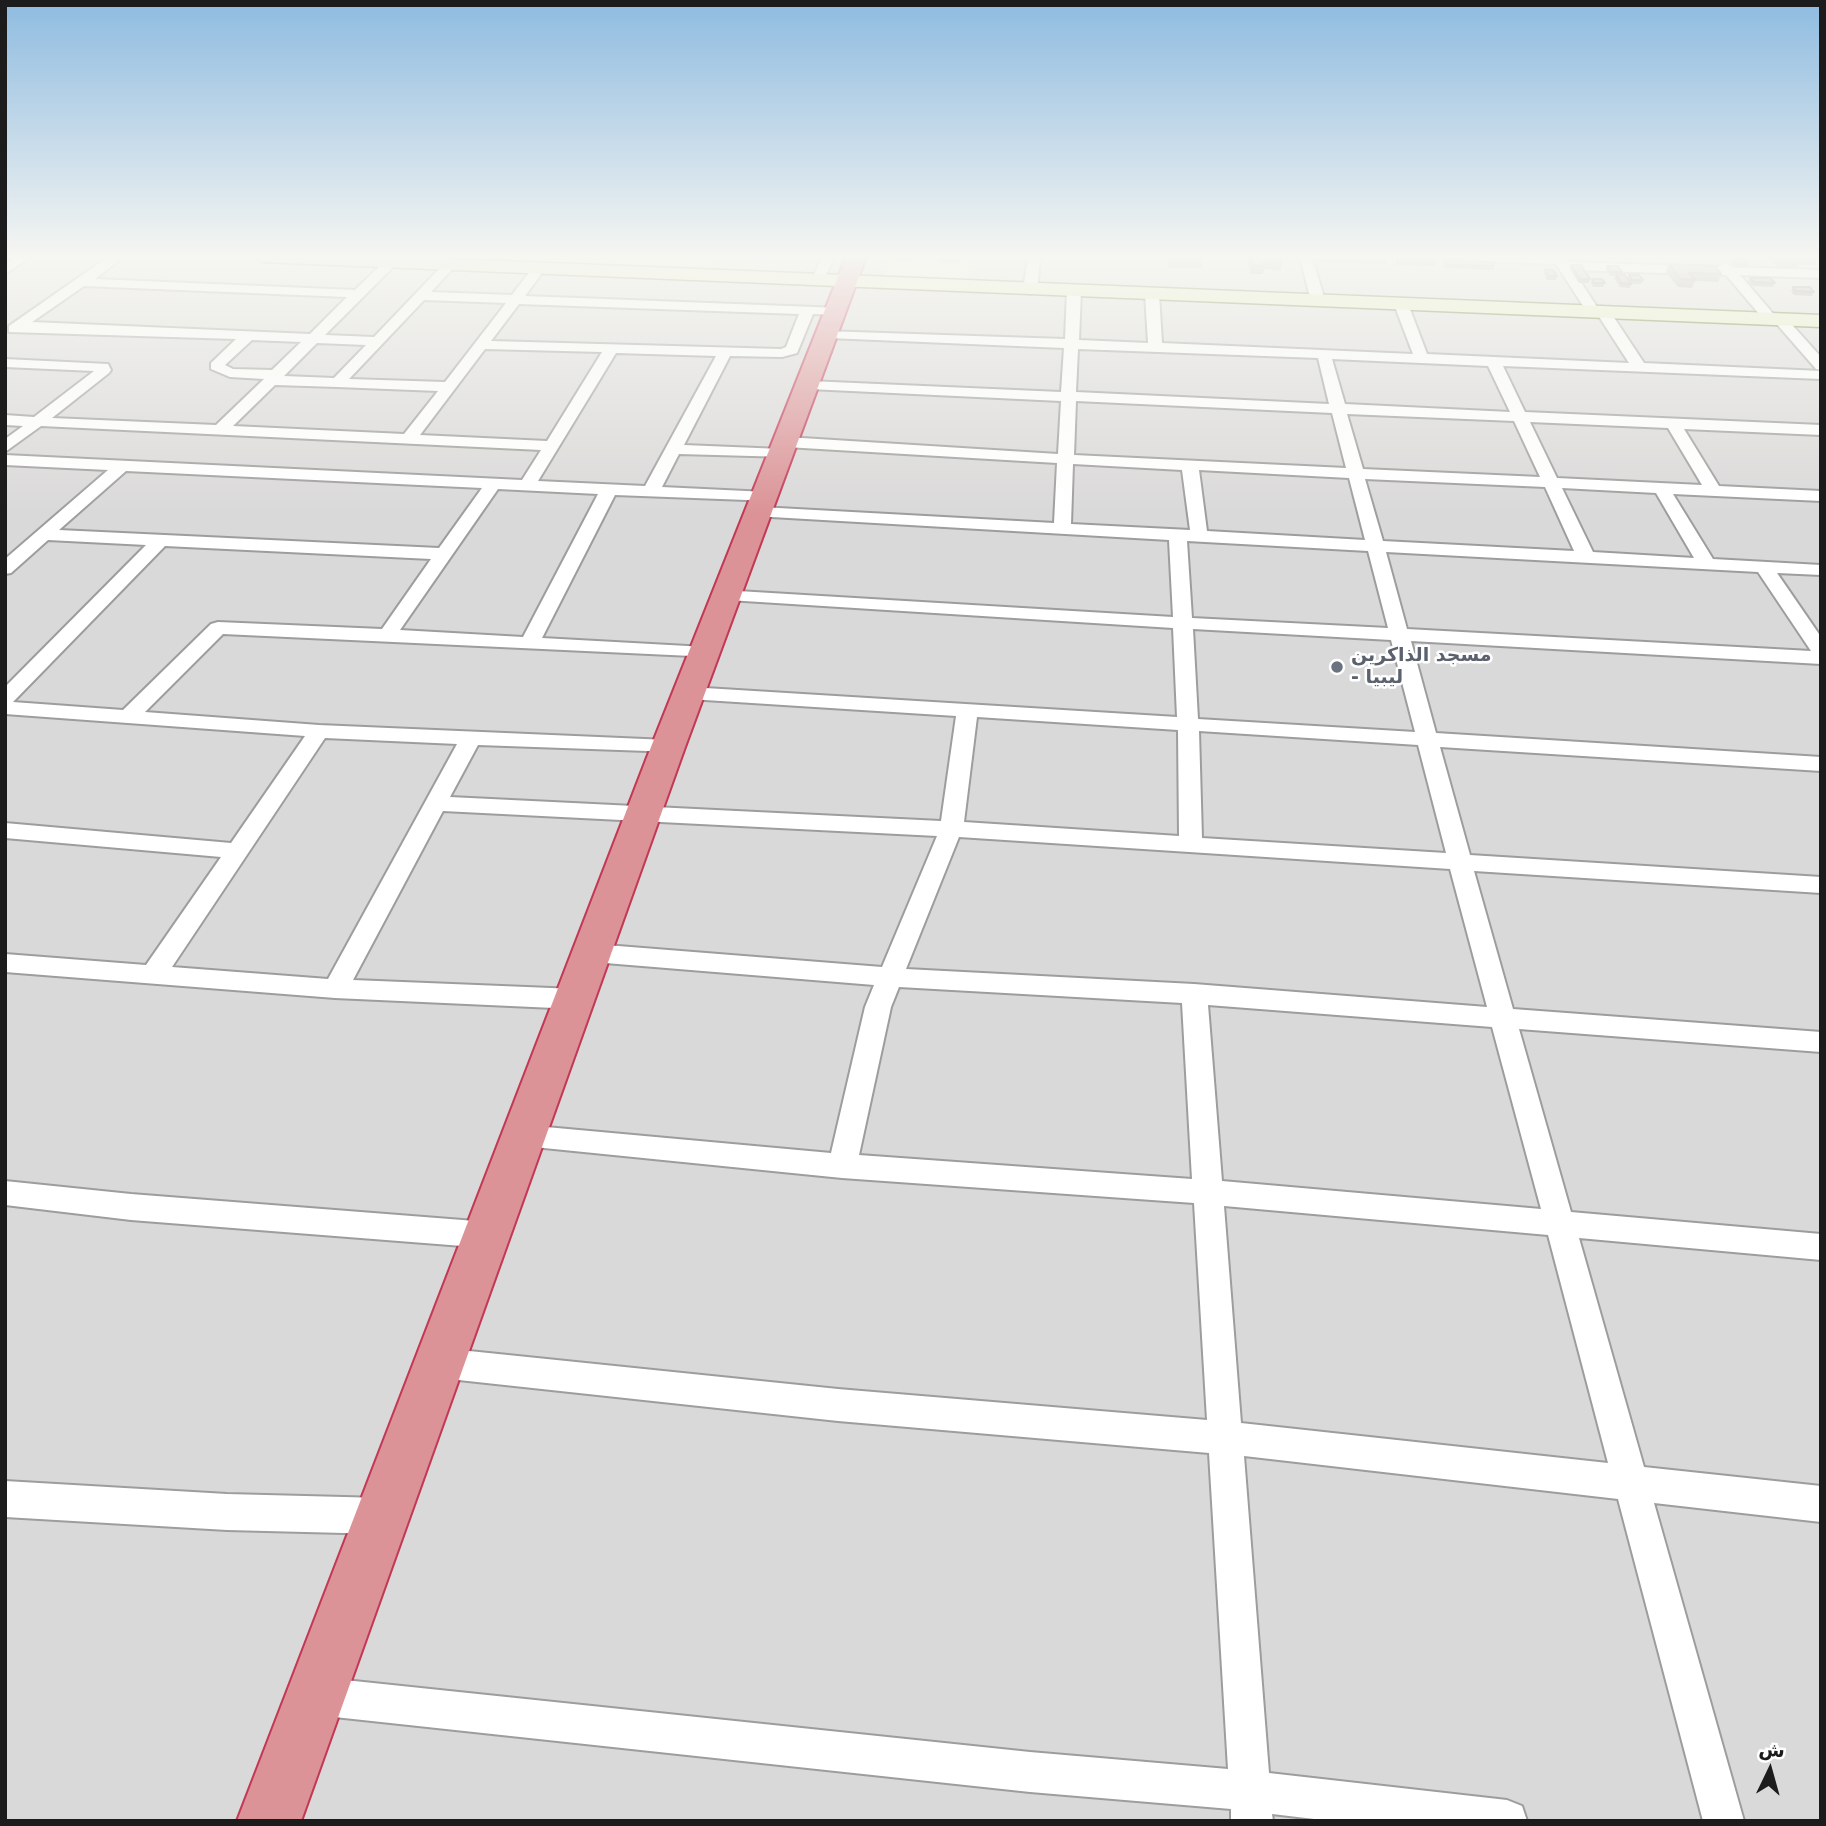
<!DOCTYPE html>
<meta charset="utf-8">
<style>
body{margin:0}
#map{position:relative;width:1826px;height:1826px;overflow:hidden;background:#eceae3;font-family:"DejaVu Sans","Noto Naskh Arabic",sans-serif}
canvas{display:block}
.frame{position:absolute;inset:0;border:7px solid #1c1c1c;pointer-events:none}
.north{position:absolute;left:1735px;top:1735px;width:70px;height:70px;-webkit-text-stroke:5px #fff;paint-order:stroke;rotate:5deg;font-size:19px;font-weight:700;line-height:28px;text-align:center;color:#1c1c1c}
.north::after{content:'';display:block;margin:auto;width:24px;height:32px;background:#1c1c1c;clip-path:polygon(50% 0,100% 100%,50% 72%,0 100%)}
</style>
<div id="map">
<canvas width="1826" height="1826"></canvas>
<div class="frame"></div>
<div class="north">ش</div>
</div>
<script>
const ctx = document.querySelector('canvas').getContext('2d');
ctx.lineJoin = 'round';
function fillPath(path, color) {
  ctx.fillStyle = color;
  ctx.fill(path, 'evenodd');
}
function poly(rows) {
  const path = new Path2D();
  for (const r of rows) {
    path.moveTo(r[0], r[1]);
    for (let i = 2; i < r.length; i += 2) path.lineTo(r[i], r[i + 1]);
  }
  return path;
}
function stroke(path, color, width, dash) {
  ctx.strokeStyle = color;
  ctx.lineWidth = width;
  ctx.lineCap = dash ? 'butt' : 'round';
  ctx.setLineDash(dash || []);
  ctx.stroke(path);
}
function label(font, color, halo, rows, align = 'center') {
  ctx.font = font + ' "DejaVu Sans","Noto Naskh Arabic",sans-serif';
  ctx.lineWidth = 5;
  ctx.setLineDash([]);
  ctx.textBaseline = 'middle';
  ctx.strokeStyle = halo;
  ctx.fillStyle = color;
  for (const [text, x, y, turn = 0] of rows) {
    ctx.save();
    ctx.translate(x, y);
    ctx.rotate((+turn || 0) * Math.PI / 180);
    ctx.textAlign = isNaN(turn) ? turn : align;
    if (halo) ctx.strokeText(text, 0, 0);
    ctx.fillText(text, 0, 0);
    ctx.restore();
  }
}
fillPath(poly([
 [5,257,1821,257,1821,1821,5,1821]
]), '#dad9d9');
fillPath(poly([
 [449,257,722,257,716,268,448,259],
 [889,260,970,263,968,280,885,277]
]), '#f7fbde');
const street = poly([
 [16,257,31,257,5,274,5,264,16,257],
 [108,257,123,257,95,279,355,290,386,260,394,260,394,266,325,335,374,337,442,266,427,257,444,257,456,265,431,292,512,295,534,266,539,265,545,269,525,296,841,308,843,311,836,315,813,314,797,353,782,357,730,356,684,445,782,449,790,454,788,457,679,454,662,487,767,492,773,493,775,497,773,501,615,495,542,638,706,647,713,649,716,653,713,657,223,634,145,712,319,725,668,740,676,742,679,747,676,752,478,745,450,797,941,821,956,716,689,699,679,693,689,687,1177,717,1173,628,728,600,721,598,719,594,721,590,1173,617,1169,540,754,516,751,512,760,507,1054,523,1057,463,786,447,778,442,786,437,1058,454,1061,401,809,389,802,385,809,381,1061,392,1064,348,829,338,822,334,824,331,1065,339,1067,291,1074,287,1081,291,1079,340,1148,343,1145,294,1152,290,1159,294,1162,343,1413,354,1394,304,1401,300,1408,304,1427,354,1629,363,1598,315,1589,315,1556,264,1482,261,1476,257,1565,257,1568,262,1719,267,1725,262,1733,267,1821,270,1821,278,1740,275,1776,317,1785,317,1821,357,1821,370,1816,369,1775,322,1766,322,1726,275,1573,270,1599,310,1609,310,1644,363,1821,371,1821,379,1503,366,1525,412,1821,425,1821,435,1684,429,1719,486,1821,491,1821,501,1673,494,1713,559,1821,565,1821,575,1777,573,1821,637,1821,664,1411,641,1436,733,1821,757,1821,771,1440,747,1470,855,1821,877,1821,893,1474,871,1513,1009,1821,1032,1821,1052,1519,1029,1571,1212,1821,1234,1821,1260,1579,1238,1644,1467,1821,1486,1821,1522,1654,1503,1744,1821,1703,1821,1618,1499,1244,1456,1269,1773,1507,1800,1522,1806,1527,1821,1331,1821,1272,1814,1273,1821,1231,1821,1231,1809,1030,1792,316,1715,302,1710,297,1696,302,1682,316,1677,1030,1752,1228,1769,1209,1453,838,1421,440,1378,428,1374,424,1363,428,1352,440,1348,838,1389,1207,1420,1194,1203,842,1178,514,1145,510,1137,514,1129,524,1125,831,1153,865,1007,874,985,593,962,584,959,580,953,584,947,593,944,882,967,937,836,443,811,353,980,576,989,585,992,589,999,585,1006,576,1009,335,998,5,972,5,954,146,965,221,857,5,838,5,823,231,843,305,736,5,714,5,687,146,545,48,540,11,573,5,574,5,559,108,470,5,465,5,455,522,480,541,450,41,426,5,452,5,439,23,426,5,425,5,415,34,417,94,371,5,367,5,359,108,364,111,370,109,373,52,418,216,425,264,379,230,377,211,369,211,363,236,339,9,332,9,326,108,257],
 [84,286,347,297,310,334,32,322,84,286],
 [424,300,506,303,445,382,349,379,424,300],
 [519,304,799,314,786,347,781,349,491,341,519,304],
 [252,340,301,342,272,370,233,369,225,365,252,340],
 [317,343,366,345,334,378,284,376,317,343],
 [485,349,602,352,547,441,420,435,485,349],
 [1078,349,1318,358,1329,404,1076,392,1078,349],
 [616,353,716,356,645,486,538,481,616,353],
 [1332,359,1488,366,1510,412,1345,404,1332,359],
 [275,385,337,387,438,391,404,434,233,426,275,385],
 [1076,401,1332,413,1346,468,1074,455,1076,401],
 [1347,414,1514,421,1540,477,1363,469,1347,414],
 [1530,422,1668,428,1702,485,1557,478,1530,422],
 [1073,464,1182,470,1190,530,1071,524,1073,464],
 [1199,470,1349,478,1365,540,1207,531,1199,470],
 [126,471,482,488,439,548,59,530,126,471],
 [1365,479,1545,487,1574,551,1383,541,1365,479],
 [1562,488,1656,493,1694,558,1593,552,1562,488],
 [498,489,598,494,523,637,400,630,498,489],
 [1187,541,1368,551,1388,628,1192,618,1187,541],
 [165,546,431,559,382,629,218,622,211,624,123,710,13,702,165,546],
 [1386,552,1758,572,1811,651,1407,629,1386,552],
 [1193,629,1391,640,1415,732,1198,719,1193,629],
 [977,717,1178,730,1179,836,964,822,977,717],
 [1199,731,1418,745,1446,853,1202,838,1199,731],
 [325,738,457,744,328,979,172,967,325,738],
 [959,837,1450,869,1487,1007,1194,984,906,969,959,837],
 [899,987,1182,1003,1192,1179,859,1155,891,1007,899,987],
 [1208,1005,1492,1027,1541,1209,1222,1181,1208,1005],
 [1224,1206,1548,1235,1608,1463,1241,1423,1224,1206],
 [822,257,834,257,822,284,812,284,811,281,822,257],
 [1028,257,1040,257,1037,290,1030,294,1023,290,1028,257],
 [1300,257,1312,257,1325,301,1323,304,1311,301,1300,257],
 [5,1181,131,1194,488,1222,499,1226,503,1235,499,1244,488,1248,131,1220,5,1205,5,1181],
 [5,1481,227,1494,383,1498,396,1503,401,1516,396,1529,383,1534,227,1530,5,1517,5,1481]
]);
const secondary = poly([
 [253,257,405,257,1821,315,1821,327,262,262,253,257]
]);
const highway = poly([
 [846,257,866,257,685,747,301,1821,237,1821,651,747,846,257]
]);
stroke(street, '#9d9d9d', 4);
stroke(secondary, '#516511', 3);
stroke(highway, '#c23855', 4);
fillPath(street, '#fff');
fillPath(secondary, '#e7f1bc');
fillPath(highway, '#db9397');
fillPath(poly([
 [896,257,911,257,910,261,896,261],
 [939,257,962,257,960,263,939,262],
 [1167,257,1202,257,1201,268,1168,268],
 [1249,257,1281,257,1282,262,1281,270,1264,269,1263,274,1251,274,1248,263],
 [1387,257,1386,264,1318,262,1316,258],
 [1396,257,1433,258,1435,262,1434,266,1397,265,1395,260],
 [1562,257,1581,257,1580,261,1564,260],
 [1727,257,1741,257,1747,264,1745,268,1736,268],
 [1767,257,1821,257,1821,264,1816,261,1814,265,1798,265,1796,269,1779,269],
 [1444,260,1494,266,1493,270,1445,268,1443,264],
 [1669,264,1721,274,1718,282,1695,281,1692,288,1678,287,1666,272],
 [1571,265,1590,279,1589,283,1579,283,1570,269],
 [1607,266,1622,272,1622,275,1628,278,1629,275,1643,280,1641,284,1631,284,1630,288,1620,287,1614,278,1615,276,1610,276,1606,270],
 [1545,269,1557,276,1556,280,1547,280,1544,273],
 [1750,278,1775,283,1773,287,1753,286,1748,282],
 [1592,279,1605,283,1603,287,1593,287,1591,283],
 [1793,287,1814,292,1812,296,1794,295,1791,291]
]), '#98948f');
const building = poly([
 [1169,257,1202,257,1202,260,1169,260,1169,257],
 [1250,257,1281,257,1282,262,1263,261,1264,266,1253,266,1250,257],
 [1396,257,1433,258,1435,262,1398,261,1396,257],
 [1732,257,1741,257,1747,264,1737,264,1732,257],
 [1779,257,1795,257,1799,261,1783,261,1779,257],
 [1444,260,1492,262,1494,266,1446,265,1444,260],
 [1669,264,1715,266,1721,274,1689,273,1695,280,1681,279,1669,264],
 [1571,265,1581,265,1590,279,1580,279,1571,265],
 [1607,266,1618,266,1622,272,1611,272,1607,266],
 [1545,269,1553,270,1557,276,1549,276,1545,269],
 [1616,274,1625,275,1631,284,1621,283,1616,274],
 [1629,275,1639,275,1643,280,1632,280,1629,275],
 [1750,278,1770,278,1775,283,1754,282,1750,278],
 [1592,279,1602,279,1605,283,1594,283,1592,279],
 [1793,287,1810,287,1814,292,1796,291,1793,287]
]);
fillPath(building, '#b1aca6');
stroke(building, '#7c7874', 2);
const sky = ctx.createLinearGradient(0, 0, 0, 513);
sky.addColorStop(0, '#8ebbe0');
sky.addColorStop(0.5, '#f6f6f2');
sky.addColorStop(1, '#f6f6f200');
ctx.fillStyle = sky;
ctx.fillRect(0, 0, 1826, 513);
for (const [x, y, r, color] of [
 [1337,667,7,"#6b7280"]
]) {
  const dot = new Path2D();
  dot.arc(x, y, r, 0, 2 * Math.PI);
  ctx.fillStyle = color;
  ctx.fill(dot);
  stroke(dot, '#fff', 2.5);
}
label('bold 19px', '#5b616d', '#fff', [
 ["مسجد الذاكرين",1351,656],
 ["- ليبيا",1351,678]
], 'left');
</script>
